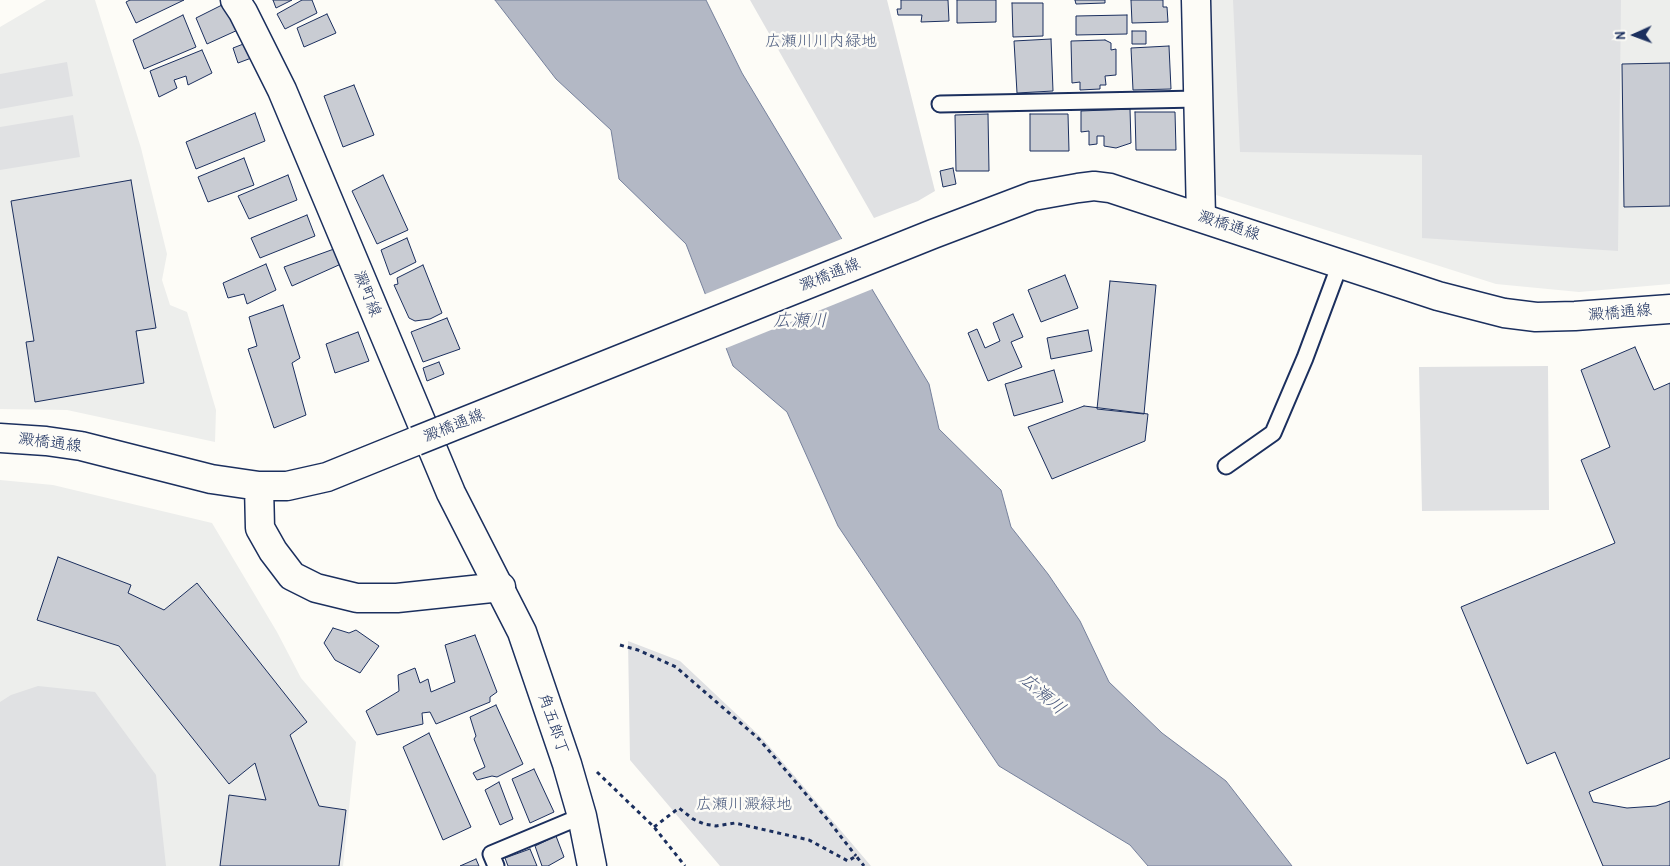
<!DOCTYPE html>
<meta charset="utf-8">
<style>
body{margin:0}
#map{position:relative;width:1670px;height:866px;overflow:hidden;background:#fdfcf7;font-family:"Patrick Hand",sans-serif}
canvas{display:block}
.north{position:absolute;left:1610px;top:10px;width:50px;height:50px;-webkit-text-stroke:4px #fdfcf7;paint-order:stroke;rotate:268deg;font-size:14px;font-weight:700;line-height:20px;text-align:center;color:#1b2f5e}
.north::after{content:'';display:block;margin:auto;width:18px;height:22px;background:#1b2f5e;clip-path:polygon(50% 0,100% 100%,50% 72%,0 100%)}
</style>
<div id="map">
<canvas width="1670" height="866"></canvas>
<div class="north">N</div>
</div>
<script>
const ctx = document.querySelector('canvas').getContext('2d');
ctx.lineJoin = 'round';
function fillPath(path, color) {
  ctx.fillStyle = color;
  ctx.fill(path, 'evenodd');
}
function poly(rows) {
  const path = new Path2D();
  for (const r of rows) {
    path.moveTo(r[0], r[1]);
    for (let i = 2; i < r.length; i += 2) path.lineTo(r[i], r[i + 1]);
  }
  return path;
}
function stroke(path, color, width, dash) {
  ctx.strokeStyle = color;
  ctx.lineWidth = width;
  ctx.lineCap = dash ? 'butt' : 'round';
  ctx.setLineDash(dash || []);
  ctx.stroke(path);
}
function label(font, color, halo, rows, align = 'center') {
  ctx.font = font + ' "Patrick Hand","Klee One",sans-serif';
  ctx.lineWidth = 5;
  ctx.setLineDash([]);
  ctx.textBaseline = 'middle';
  ctx.strokeStyle = halo;
  ctx.fillStyle = color;
  for (const [text, x, y, turn = 0] of rows) {
    ctx.save();
    ctx.translate(x, y);
    ctx.rotate((+turn || 0) * Math.PI / 180);
    ctx.textAlign = isNaN(turn) ? turn : align;
    if (halo) ctx.strokeText(text, 0, 0);
    ctx.fillText(text, 0, 0);
    ctx.restore();
  }
}
fillPath(poly([
 [46,0,95,0,141,148,167,254,162,280,170,305,187,312,216,410,215,442,67,410,0,409,0,27],
 [1211,0,1670,0,1670,284,1579,292,1496,284,1216,195],
 [0,480,53,485,212,523,277,632,301,678,356,742,343,866,0,866]
]), '#edeeec');
fillPath(poly([
 [750,0,887,0,935,191,918,201,874,218],
 [1233,0,1621,0,1618,251,1422,238,1422,155,1240,152],
 [67,62,73,96,0,109,0,74],
 [73,115,80,157,0,170,0,127],
 [1548,366,1549,510,1422,511,1419,367],
 [628,641,680,661,763,739,871,866,720,866,630,760],
 [38,686,95,692,156,775,166,866,0,866,0,702,11,695]
]), '#e0e1e3');
const water = poly([
 [495,0,706,0,742,73,929,384,939,429,1001,490,1011,527,1048,574,1080,621,1109,682,1162,733,1226,781,1292,866,1148,866,1130,845,999,766,838,526,787,412,733,366,686,244,619,179,611,130,556,79,495,0]
]);
fillPath(water, '#b3b8c5');
stroke(water, '#76819c', 1);
fillPath(poly([
 [844,238,875,288,724,349,703,295]
]), '#fdfcf7');
const building = poly([
 [130,0,184,0,136,23,126,2,130,0],
 [273,0,292,0,276,8,273,0],
 [302,0,312,0,317,13,285,29,277,14,302,0],
 [901,0,948,0,949,21,921,22,922,15,898,15,897,9,901,9,901,0],
 [957,0,996,0,996,22,957,23,957,0],
 [1075,0,1105,0,1105,3,1076,4,1075,0],
 [1131,0,1163,0,1163,7,1167,7,1168,22,1132,23,1131,0],
 [228,2,240,29,207,44,196,18,228,2],
 [1012,3,1043,3,1043,36,1013,37,1012,3],
 [327,14,336,33,304,47,297,28,327,14],
 [183,15,196,47,144,69,133,40,183,15],
 [1127,15,1127,34,1076,35,1076,16,1127,15],
 [1132,31,1146,31,1146,44,1132,44,1132,31],
 [1051,39,1053,91,1017,93,1014,41,1051,39],
 [1105,40,1111,43,1111,50,1116,49,1116,75,1105,76,1106,85,1100,85,1100,89,1080,90,1080,82,1072,83,1071,41,1105,40],
 [246,43,254,57,238,63,233,48,246,43],
 [1169,46,1171,89,1133,90,1131,48,1169,46],
 [202,50,212,73,188,85,186,76,174,80,177,88,159,97,150,71,202,50],
 [1670,63,1670,206,1624,207,1622,64,1670,63],
 [354,85,374,135,343,147,324,96,354,85],
 [1130,109,1131,143,1116,148,1104,146,1104,136,1097,136,1097,144,1089,145,1089,131,1081,132,1081,111,1130,109],
 [1135,112,1175,112,1176,150,1136,150,1135,112],
 [255,113,265,141,196,169,186,142,255,113],
 [988,114,989,171,956,171,955,115,988,114],
 [1030,114,1068,114,1069,151,1030,151,1030,114],
 [244,158,254,185,208,202,198,177,244,158],
 [953,168,956,184,943,187,940,171,953,168],
 [288,175,297,200,249,219,238,196,288,175],
 [383,175,408,230,377,244,352,191,383,175],
 [131,180,156,328,136,331,144,383,35,402,26,342,34,341,11,201,131,180],
 [307,215,315,236,260,258,251,238,307,215],
 [407,238,416,262,390,275,381,250,407,238],
 [334,249,341,264,292,286,284,267,334,249],
 [266,264,276,290,247,304,244,294,228,298,223,283,266,264],
 [423,265,442,313,430,319,415,321,409,318,394,285,398,284,397,278,423,265],
 [1065,275,1078,308,1041,322,1028,290,1065,275],
 [1110,281,1156,285,1144,414,1097,409,1110,281],
 [283,305,300,358,292,363,306,415,274,428,248,349,257,346,249,317,283,305],
 [1013,314,1023,337,1011,342,1022,367,988,381,968,333,977,329,985,348,1000,341,993,323,1013,314],
 [447,318,460,349,423,362,411,332,447,318],
 [1088,330,1092,351,1051,359,1047,338,1088,330],
 [358,332,369,361,335,373,326,344,358,332],
 [1635,347,1654,390,1670,383,1670,758,1589,792,1593,802,1627,808,1656,806,1670,801,1670,866,1603,866,1555,752,1527,764,1461,607,1615,543,1581,460,1610,447,1581,370,1635,347],
 [439,362,444,374,427,381,423,368,439,362],
 [1054,370,1063,402,1014,416,1005,384,1054,370],
 [1084,406,1148,414,1145,441,1052,479,1028,427,1084,406],
 [58,557,131,585,128,593,164,610,197,583,307,722,290,735,319,806,346,810,339,866,220,866,229,795,266,800,255,763,229,784,119,646,37,620,58,557],
 [333,628,349,633,356,630,379,646,360,673,335,660,324,643,333,628],
 [475,635,497,692,490,697,490,702,436,724,430,712,422,713,423,724,377,735,366,711,399,691,398,675,415,668,420,683,428,679,431,692,455,682,445,645,475,635],
 [496,705,523,764,497,777,492,776,477,780,473,773,485,767,474,739,476,736,470,717,496,705],
 [429,733,471,827,443,840,403,747,429,733],
 [534,769,554,812,530,823,512,779,534,769],
 [499,782,513,819,500,825,485,790,499,782],
 [556,836,564,857,548,866,542,866,535,846,556,836],
 [530,849,537,866,508,866,505,858,530,849],
 [476,859,479,866,460,866,476,859]
]);
fillPath(building, '#c9ccd3');
stroke(building, '#1b2f5e', 1);
const service = poly([
 [940,104,1199,99],
 [1226,466,1273,433,1305,358,1340,264],
 [496,866,491,854,582,816]
]);
const minor = poly([
 [235,0,243,12,282,90,451,493,522,632,567,764,582,816,592,866],
 [1196,0,1201,217]
]);
const tertiary = poly([
 [441,431,933,234,1033,196,1078,188,1094,186,1110,188,1438,296,1504,313,1536,317,1575,316,1670,309],
 [0,438,46,441,81,446,211,479,259,486,287,486,327,477,416,441],
 [259,486,260,528,273,551,292,576,316,588,357,598,397,598,501,587]
]);
stroke(service, '#1b2f5e', 19);
stroke(minor, '#1b2f5e', 31);
stroke(tertiary, '#1b2f5e', 31);
stroke(poly([
 [620,645,638,650,676,667,759,739,828,820,856,856],
 [597,772,654,827,685,866],
 [654,827,679,808,693,819,704,824,716,826,735,823,809,840,848,861,856,856,864,866]
]), '#1b2f5e', 3, [4, 4]);
stroke(service, '#fdfcf7', 15);
stroke(minor, '#fdfcf7', 28);
stroke(tertiary, '#fdfcf7', 28);
const tertiaryBridge = poly([
 [416,441,441,431]
]);
stroke(tertiaryBridge, '#1b2f5e', 31, []);
stroke(tertiaryBridge, '#fdfcf7', 28);
label('16px', '#4c5c7f', '#fdfcf7', [
 ["広瀬川川内緑地",821,42],
 ["広瀬川澱緑地",744,805]
]);
label('16px', '#1b2f5e', '#fdfcf7', [
 ["澱橋通線",1229,226,18],
 ["澱橋通線",830,275,-22],
 ["澱町線",367,294,68],
 ["澱橋通線",1620,313,-5],
 ["澱橋通線",454,426,-22],
 ["澱橋通線",50,443,7],
 ["角五郎丁",553,724,71]
]);
label('italic 18px', '#49587d', '#fdfcf7', [
 ["広瀬川",800,321],
 ["広瀬川",1042,694,41]
]);
</script>
